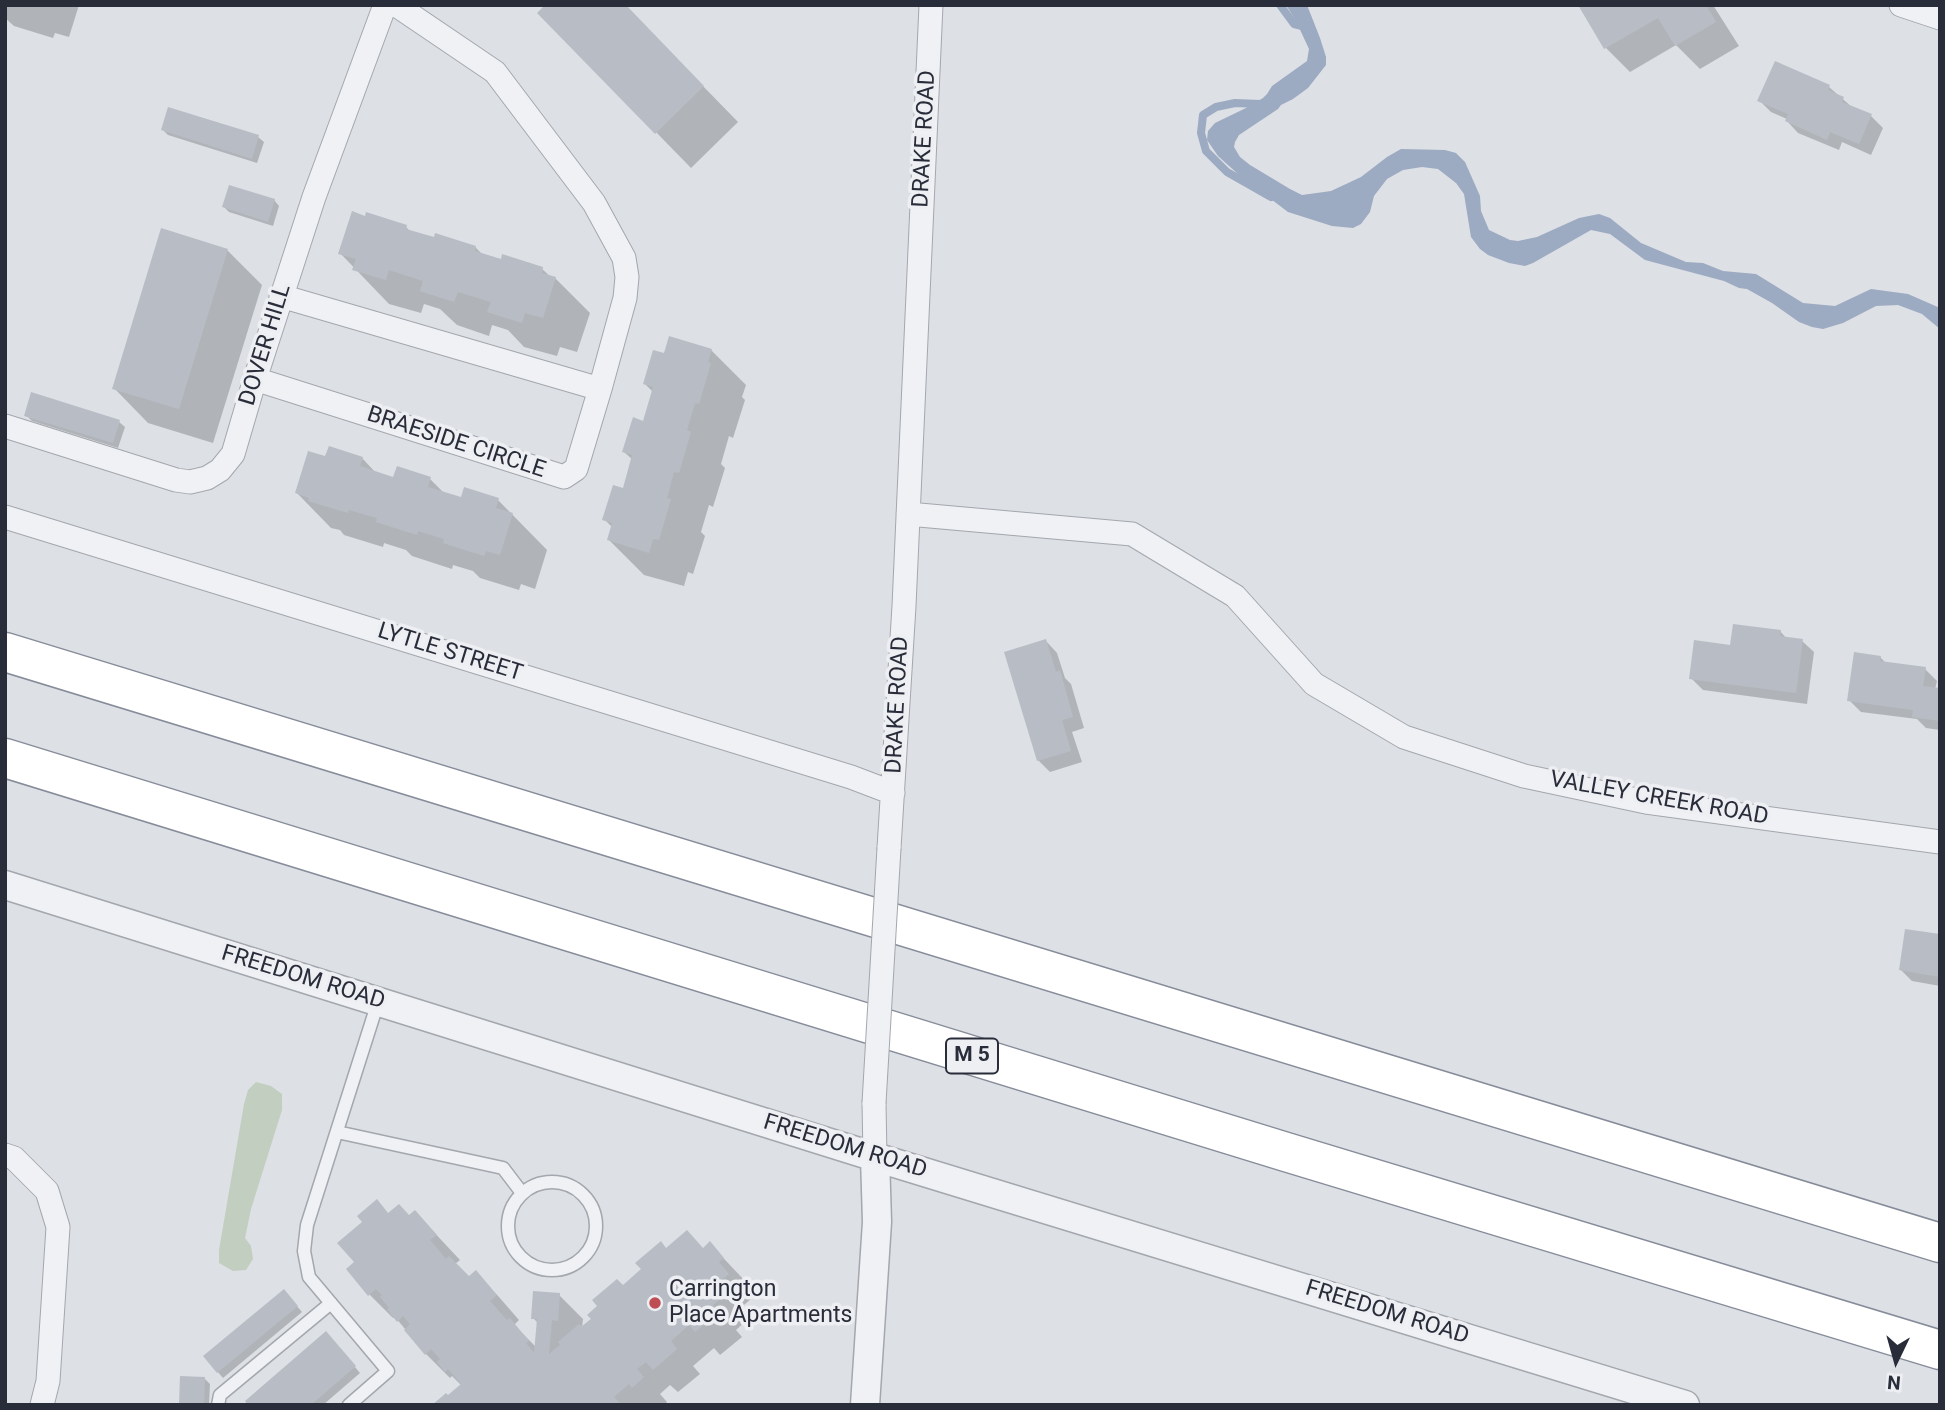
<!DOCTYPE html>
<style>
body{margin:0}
#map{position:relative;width:1945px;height:1410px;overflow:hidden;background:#dde0e5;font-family:Roboto,sans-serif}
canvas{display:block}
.frame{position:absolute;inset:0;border:7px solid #292d3a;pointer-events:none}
.north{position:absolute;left:1861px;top:1326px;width:70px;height:70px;-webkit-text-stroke:5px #edeff3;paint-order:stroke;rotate:185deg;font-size:19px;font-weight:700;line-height:28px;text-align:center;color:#292d3a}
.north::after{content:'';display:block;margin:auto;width:24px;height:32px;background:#292d3a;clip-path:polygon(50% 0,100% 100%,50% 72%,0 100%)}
</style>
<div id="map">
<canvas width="1945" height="1410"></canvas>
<div class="frame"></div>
<div class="north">N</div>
</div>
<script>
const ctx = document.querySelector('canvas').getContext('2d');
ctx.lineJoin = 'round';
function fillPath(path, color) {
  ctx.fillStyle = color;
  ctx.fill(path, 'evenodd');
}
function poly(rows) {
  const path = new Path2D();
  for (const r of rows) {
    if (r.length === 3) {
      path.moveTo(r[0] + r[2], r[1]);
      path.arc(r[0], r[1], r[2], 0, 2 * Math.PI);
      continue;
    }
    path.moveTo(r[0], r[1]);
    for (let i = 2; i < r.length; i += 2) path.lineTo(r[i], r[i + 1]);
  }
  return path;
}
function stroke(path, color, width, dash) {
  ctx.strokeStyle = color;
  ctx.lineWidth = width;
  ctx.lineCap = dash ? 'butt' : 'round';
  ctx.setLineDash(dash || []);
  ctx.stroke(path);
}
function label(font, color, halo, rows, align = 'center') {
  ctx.font = font + ' Roboto,sans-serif';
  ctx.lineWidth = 7;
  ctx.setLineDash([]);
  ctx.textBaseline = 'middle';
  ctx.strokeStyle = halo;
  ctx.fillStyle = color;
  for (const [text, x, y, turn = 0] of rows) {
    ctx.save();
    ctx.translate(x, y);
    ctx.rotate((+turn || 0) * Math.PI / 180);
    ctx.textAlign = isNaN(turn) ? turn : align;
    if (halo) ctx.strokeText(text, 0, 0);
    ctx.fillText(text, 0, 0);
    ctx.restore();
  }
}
fillPath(poly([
 [256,1082,271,1086,282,1094,282,1110,251,1209,245,1238,251,1246,253,1259,246,1270,233,1271,219,1263,219,1250,244,1104,248,1090]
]), '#c2cebf');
fillPath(poly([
 [1286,5,1307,5,1320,38,1326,57,1326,65,1308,88,1293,99,1281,105,1278,109,1239,135,1235,142,1234,147,1240,157,1250,165,1290,189,1302,195,1331,191,1361,177,1387,157,1401,149,1445,150,1456,153,1465,162,1480,196,1481,211,1489,230,1510,240,1518,241,1537,237,1579,218,1599,214,1610,218,1641,243,1686,262,1703,263,1723,271,1756,274,1803,303,1835,306,1871,289,1908,294,1940,308,1940,329,1922,314,1898,305,1876,306,1843,323,1823,329,1812,327,1799,322,1772,303,1747,289,1739,288,1724,281,1645,260,1610,234,1591,230,1533,263,1525,266,1509,263,1488,255,1480,249,1471,237,1464,194,1456,183,1438,169,1422,167,1403,170,1387,179,1374,196,1370,212,1361,224,1353,228,1332,226,1288,212,1238,174,1218,156,1207,140,1208,131,1215,123,1246,108,1263,98,1267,94,1272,86,1307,61,1309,49,1296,21]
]), '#9caac2');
fillPath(poly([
 [5,5,79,5,69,37,55,33,53,38,14,26,5,18],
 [624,5,738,122,691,168,540,13],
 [1580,5,1713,5,1739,46,1700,69,1676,45,1630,72,1606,48],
 [1776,64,1829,87,1853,108,1871,116,1883,128,1871,155,1842,142,1839,150,1798,133,1787,121,1787,119,1771,112,1759,100],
 [163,130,258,137,264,142,257,163,168,135],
 [274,200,279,206,273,226,229,212,224,207],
 [406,227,412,233,475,247,483,255,542,269,551,277,555,278,590,313,577,352,560,347,557,356,524,347,508,330,492,325,489,336,457,325,440,309,424,304,421,313,389,304,340,253],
 [227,250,262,285,213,443,148,423,114,388],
 [711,350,746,385,742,397,745,400,733,438,729,436,721,464,725,468,713,507,709,505,701,532,705,536,693,574,688,572,684,586,644,575,609,540,613,528,604,519,624,490,633,460,624,452,644,423,653,392,645,384,665,355],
 [26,415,119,422,125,427,118,448,32,421],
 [327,458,362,458,377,474,395,479,430,479,446,495,462,500,498,500,547,550,535,589,521,584,519,590,480,578,473,571,453,565,452,569,412,556,406,550,384,543,383,547,344,535,340,530,331,528,297,493],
 [1780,631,1787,639,1802,641,1814,652,1807,704,1703,690,1691,678,1732,647],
 [1046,641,1057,653,1065,678,1071,684,1084,728,1072,732,1082,762,1050,772,1038,760],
 [1880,657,1886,663,1925,669,1937,681,1935,689,1940,690,1940,730,1926,728,1917,719,1861,712,1849,700],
 [1940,936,1940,986,1912,981,1900,969],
 [415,1212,460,1260,455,1264,469,1278,476,1273,499,1297,519,1320,514,1325,536,1347,539,1324,533,1318,559,1295,583,1319,582,1328,623,1287,667,1250,704,1249,710,1244,747,1283,741,1287,751,1299,738,1310,747,1320,736,1330,742,1337,720,1355,714,1348,693,1366,700,1374,678,1392,670,1385,660,1394,667,1402,664,1405,435,1405,448,1397,461,1385,452,1376,450,1378,426,1354,395,1317,393,1318,369,1294,356,1263,389,1214,410,1217],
 [289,1297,302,1312,223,1378,205,1357],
 [331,1339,360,1373,323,1405,251,1405],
 [205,1379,210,1384,209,1405,181,1405]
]), '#0003');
stroke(poly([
 [1280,5,1294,24,1306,27,1307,29],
 [1260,104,1235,103,1216,107,1203,115,1201,133,1206,151,1227,172,1271,197]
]), '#9caac2', 8);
fillPath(poly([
 [545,5,626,5,704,86,655,134,537,13],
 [1578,5,1706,5,1716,22,1675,46,1658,18,1604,49],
 [1775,61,1830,85,1828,90,1844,97,1842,102,1872,114,1859,144,1830,132,1827,140,1785,121,1788,114,1757,101],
 [168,107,259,135,252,159,161,130],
 [229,185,275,199,268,222,222,207],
 [352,211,365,216,366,212,407,225,406,229,434,237,435,233,476,246,475,251,501,259,502,254,543,267,542,273,556,277,543,318,525,313,522,323,487,312,491,302,458,292,454,302,420,291,423,281,389,270,386,280,352,270,356,259,338,254],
 [161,228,228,249,179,409,112,389],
 [669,336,712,349,708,362,711,363,699,404,695,403,687,430,691,432,679,473,674,472,667,498,671,499,659,540,653,539,649,553,607,540,612,523,602,520,613,485,623,488,632,455,622,452,633,417,643,421,653,387,643,384,653,350,664,353],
 [31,392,120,420,113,443,24,416],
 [329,446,363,457,360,466,393,477,397,466,431,477,428,487,461,497,464,487,499,498,496,508,513,513,500,555,486,551,484,556,443,543,444,539,418,531,417,535,376,522,377,518,349,510,348,513,308,501,309,498,295,493,308,451,325,456],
 [1733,624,1781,630,1780,636,1803,639,1796,693,1689,679,1694,640,1730,645],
 [1046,639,1056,672,1060,670,1073,717,1062,720,1071,751,1037,761,1004,652],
 [1854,652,1881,656,1880,661,1926,667,1923,686,1940,688,1940,721,1912,717,1913,710,1847,701],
 [1905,929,1940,934,1940,977,1899,970],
 [377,1199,388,1213,399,1204,409,1215,415,1210,437,1235,430,1240,446,1259,449,1256,469,1276,476,1270,497,1295,490,1301,507,1320,510,1318,529,1341,526,1343,534,1353,537,1319,531,1319,533,1291,560,1293,558,1321,552,1320,549,1354,560,1345,558,1342,579,1324,582,1326,591,1319,587,1315,597,1306,592,1300,617,1279,623,1285,641,1269,635,1263,661,1241,666,1248,687,1230,703,1248,710,1241,724,1258,719,1262,729,1274,715,1285,724,1296,713,1305,720,1312,695,1332,689,1325,671,1341,677,1349,653,1370,646,1362,637,1369,644,1377,632,1388,629,1384,614,1397,621,1405,432,1405,446,1393,448,1395,461,1384,448,1369,445,1372,437,1362,440,1359,431,1349,425,1355,404,1330,410,1324,403,1316,397,1322,387,1309,389,1308,380,1297,382,1295,376,1289,368,1296,346,1269,354,1262,337,1243,362,1222,357,1216],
 [284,1289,298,1306,217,1373,203,1356],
 [326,1331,356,1366,311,1405,248,1405,245,1401],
 [180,1376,205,1377,204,1405,179,1405]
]), '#b8bcc5');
const service = poly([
 [337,1132,503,1168,522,1193],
 [552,1226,44],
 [218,1405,220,1395,331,1303],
 [349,1405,388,1371,309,1277,304,1251,307,1225,378,1002]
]);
const minor = poly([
 [1901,5,1940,18],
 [281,296,600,389,625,298,627,277,624,258,594,203,495,72,396,5],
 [255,379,564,477,576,469,600,389],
 [5,426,176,480,190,482,207,478,220,470,233,454,255,379,314,197,385,5],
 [908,514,1132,534,1235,596,1314,684,1404,737,1524,776,1646,802,1940,842],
 [5,517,851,777,893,793],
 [889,848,904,606,931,5],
 [874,1103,875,1157],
 [5,1155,14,1158,47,1191,58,1227,48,1381,42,1405]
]);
const tertiary = poly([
 [5,885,875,1157,1685,1405],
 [865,1405,877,1222,875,1157]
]);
const motorway = poly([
 [5,652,1940,1243],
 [5,758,1286,1152,1940,1350]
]);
stroke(service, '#a3a7ae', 15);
stroke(minor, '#a3a7ae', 25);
stroke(tertiary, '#a3a7ae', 31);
stroke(motorway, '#878c9a', 41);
stroke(service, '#f0f1f4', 12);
stroke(minor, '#f0f1f4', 23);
stroke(tertiary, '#f0f1f4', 28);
stroke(motorway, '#fff', 38);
const minorBridge = poly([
 [874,1103,889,848]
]);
stroke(minorBridge, '#a3a7ae', 25, []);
stroke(minorBridge, '#f0f1f4', 23);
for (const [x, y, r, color] of [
 [655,1303,7,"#bf4e54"]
]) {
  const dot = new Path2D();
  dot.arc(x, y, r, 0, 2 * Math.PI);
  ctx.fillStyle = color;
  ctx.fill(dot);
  stroke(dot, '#edeff3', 2.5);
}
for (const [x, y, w] of [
 [972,1056,52]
]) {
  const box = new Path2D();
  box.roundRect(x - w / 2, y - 17.5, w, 35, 5);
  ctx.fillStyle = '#edeff3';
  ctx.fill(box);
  stroke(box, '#292d3a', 2);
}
label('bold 21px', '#292d3a', null, [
 ["M 5",972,1056]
]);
label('23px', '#292d3a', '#edeff3', [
 ["DRAKE ROAD",925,139,-87],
 ["DOVER HILL",266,345,-73],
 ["BRAESIDE CIRCLE",456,443,18],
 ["LYTLE STREET",450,653,17],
 ["DRAKE ROAD",898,705,-87],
 ["VALLEY CREEK ROAD",1659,799,10],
 ["FREEDOM ROAD",303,978,17],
 ["FREEDOM ROAD",845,1147,17],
 ["FREEDOM ROAD",1387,1313,17]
]);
label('23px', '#292d3a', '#edeff3', [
 ["Carrington",669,1290],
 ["Place Apartments",669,1316]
], 'left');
</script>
